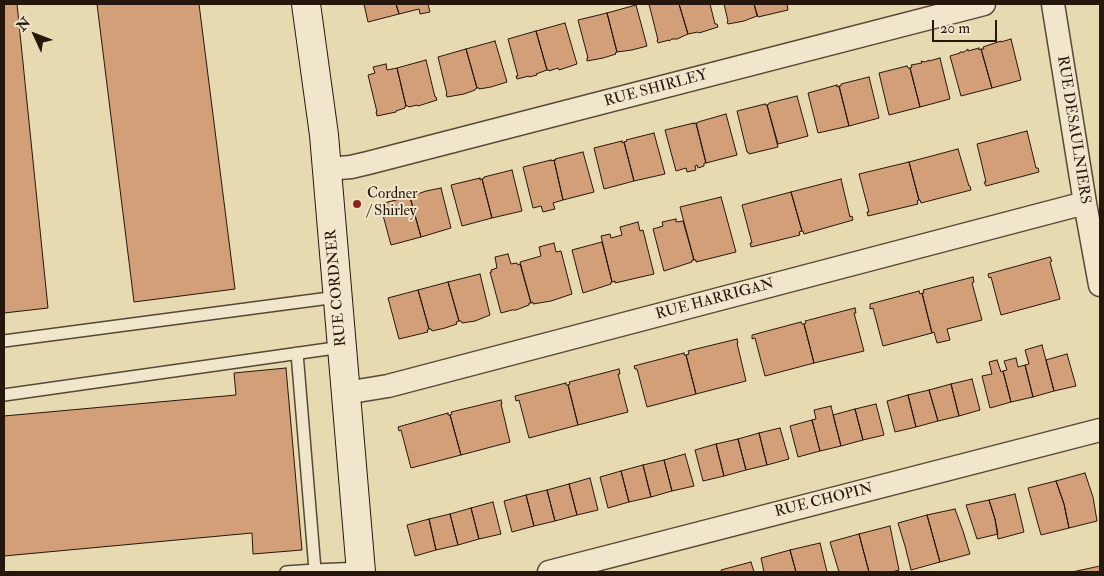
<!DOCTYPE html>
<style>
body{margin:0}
#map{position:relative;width:1104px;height:576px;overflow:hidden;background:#e7d9b0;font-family:"IM FELL Double Pica",serif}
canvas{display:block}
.frame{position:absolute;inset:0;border:5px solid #26170c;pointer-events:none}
.north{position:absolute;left:10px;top:10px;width:50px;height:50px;-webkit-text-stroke:4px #efe6cc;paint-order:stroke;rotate:313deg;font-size:14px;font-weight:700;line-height:20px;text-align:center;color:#26170c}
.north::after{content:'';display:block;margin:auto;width:18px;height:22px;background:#26170c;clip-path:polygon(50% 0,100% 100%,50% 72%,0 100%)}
.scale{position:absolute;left:932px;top:20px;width:65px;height:22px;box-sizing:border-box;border:2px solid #26170c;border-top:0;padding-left:6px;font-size:15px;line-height:18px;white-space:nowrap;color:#26170c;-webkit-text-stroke:4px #efe6cc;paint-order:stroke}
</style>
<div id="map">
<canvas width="1104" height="576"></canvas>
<div class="frame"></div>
<div class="north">N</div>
<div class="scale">20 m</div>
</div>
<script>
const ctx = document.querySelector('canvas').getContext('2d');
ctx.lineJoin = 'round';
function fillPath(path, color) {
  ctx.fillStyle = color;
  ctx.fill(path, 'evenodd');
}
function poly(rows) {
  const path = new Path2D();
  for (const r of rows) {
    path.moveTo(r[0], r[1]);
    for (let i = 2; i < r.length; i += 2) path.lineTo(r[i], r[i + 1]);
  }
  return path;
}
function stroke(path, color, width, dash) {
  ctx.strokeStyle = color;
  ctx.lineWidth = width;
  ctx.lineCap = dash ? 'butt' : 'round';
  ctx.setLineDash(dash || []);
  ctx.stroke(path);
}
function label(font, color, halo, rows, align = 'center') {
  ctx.font = font + ' "IM FELL Double Pica",serif';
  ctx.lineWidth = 4;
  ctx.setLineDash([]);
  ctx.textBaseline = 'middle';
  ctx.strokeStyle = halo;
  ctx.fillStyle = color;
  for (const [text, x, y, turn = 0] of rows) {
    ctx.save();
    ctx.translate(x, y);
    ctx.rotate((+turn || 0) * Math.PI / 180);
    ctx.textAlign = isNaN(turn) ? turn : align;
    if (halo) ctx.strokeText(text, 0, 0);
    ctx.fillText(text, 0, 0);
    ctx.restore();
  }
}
const building = poly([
 [4,4,17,4,48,308,4,313,4,4],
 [97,4,199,4,235,289,134,302,97,4],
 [364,4,396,4,399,14,368,22,364,4],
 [396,4,428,4,430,12,420,14,419,9,399,14,396,4],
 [649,4,679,4,688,34,677,39,672,39,669,41,669,40,658,43,657,40,658,40,649,4],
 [679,4,710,4,715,24,717,24,718,27,699,33,698,32,688,34,679,4],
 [724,4,754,4,757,16,744,21,728,24,727,22,728,21,724,4],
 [754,4,787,4,788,10,758,17,754,4],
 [636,5,647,46,632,50,617,52,607,13,636,5],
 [607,13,617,52,615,53,616,54,603,58,587,61,587,58,588,58,578,20,607,13],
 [565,23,577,64,559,70,558,68,549,71,549,70,547,70,536,31,565,23],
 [536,31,547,70,536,74,537,75,529,77,529,76,517,79,516,76,518,76,508,39,536,31],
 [1011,39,1021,80,992,88,981,49,984,49,983,47,1001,41,1001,42,1011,39],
 [495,41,507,82,491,87,479,89,479,88,477,88,466,49,495,41],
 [979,48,979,50,981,49,992,88,961,96,950,56,960,53,960,52,964,52,968,49,968,51,979,48],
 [466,49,477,88,475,89,475,90,464,94,447,97,446,94,447,94,438,57,466,49],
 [940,58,950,99,920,107,910,68,912,67,911,65,922,63,921,61,925,62,929,60,929,61,940,58],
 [426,60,435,97,436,97,437,100,418,106,417,105,409,107,408,106,406,106,397,68,426,60],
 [386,64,387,70,397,68,406,106,405,106,405,108,396,111,396,112,377,116,376,112,377,112,368,75,375,73,373,67,386,64],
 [907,66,908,68,910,68,920,107,889,115,879,73,907,66],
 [869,77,879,118,849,126,839,86,841,86,841,84,869,77],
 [837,85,837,87,839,86,849,126,818,133,808,93,837,85],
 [797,96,808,136,778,144,767,105,769,104,769,103,797,96],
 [765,104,765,105,767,105,778,147,749,154,748,152,747,152,737,111,765,104],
 [726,114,737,155,706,163,696,123,698,123,698,122,726,114],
 [694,123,694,124,696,123,706,163,704,163,704,166,698,168,697,165,695,166,696,170,687,172,686,168,676,171,665,130,694,123],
 [1027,131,1036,168,1038,168,1039,172,986,186,984,182,986,182,977,144,1027,131],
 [654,133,665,174,634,181,624,142,627,141,626,140,654,133],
 [622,141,622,143,624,142,634,181,604,189,594,148,622,141],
 [958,149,969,186,970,186,971,190,921,203,920,200,919,200,909,162,958,149],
 [583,152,594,192,563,200,554,160,556,160,555,159,583,152],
 [551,160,551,161,554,160,563,200,553,203,555,209,543,212,541,206,533,208,523,167,551,160],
 [909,162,919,200,917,201,918,204,868,216,867,212,869,212,859,174,909,162],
 [512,170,522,211,492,218,482,179,484,178,484,177,512,170],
 [480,178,480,180,482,179,492,218,462,226,451,185,480,178],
 [841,179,850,217,852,216,853,220,804,234,803,231,802,231,791,192,841,179],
 [441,188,451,228,421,237,410,197,413,197,412,196,426,191,441,188],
 [791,192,802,231,799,232,800,235,751,247,750,243,752,243,742,205,791,192],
 [408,197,408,198,410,197,421,237,391,245,380,204,408,197],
 [721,197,736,252,696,262,696,260,694,260,680,207,721,197],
 [676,219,676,222,683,221,694,260,692,260,692,262,664,271,653,229,663,226,662,222,676,219],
 [638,222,640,231,643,230,654,274,615,283,615,281,612,282,601,236,610,234,611,238,622,235,620,227,638,222],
 [602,242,612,282,611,282,611,284,583,293,572,250,602,242],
 [554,243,556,252,561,251,572,294,551,301,533,304,533,302,531,303,520,262,541,256,539,247,554,243],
 [508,254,511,264,517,263,518,265,520,264,531,303,529,303,529,305,516,310,512,310,501,313,490,272,492,272,491,270,497,268,495,257,508,254],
 [1050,257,1052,261,1050,262,1060,299,1001,315,991,277,989,278,988,274,1050,257],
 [480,274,490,315,475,321,462,323,461,321,459,321,448,282,480,274],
 [973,277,974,282,972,283,982,320,947,329,950,340,937,343,934,332,932,333,922,293,924,293,923,290,973,277],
 [448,282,459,321,456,322,457,324,445,328,432,331,431,329,429,329,418,290,448,282],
 [418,290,429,329,427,330,428,332,399,339,388,298,418,290],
 [919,291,920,294,922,293,932,333,883,346,873,308,870,309,870,304,919,291],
 [855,308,856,313,854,313,864,351,814,363,804,324,806,323,805,321,855,308],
 [801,322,802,324,804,324,814,363,765,376,755,338,752,339,752,335,801,322],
 [737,339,738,343,737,343,746,381,696,394,686,355,689,354,688,351,737,339],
 [1042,345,1054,391,1033,397,1025,365,1029,364,1025,350,1042,345],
 [684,353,684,355,686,355,696,394,647,407,637,369,635,369,634,366,684,353],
 [1067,354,1076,386,1054,391,1046,360,1067,354],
 [1016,358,1018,367,1025,365,1033,397,1011,402,1003,371,1007,370,1004,361,1016,358],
 [997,360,1001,372,1003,371,1011,402,990,408,982,376,992,374,989,362,997,360],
 [286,368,302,550,253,554,252,533,4,556,4,416,236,395,234,373,286,368],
 [619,369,620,374,618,374,628,412,578,425,568,385,570,384,569,382,619,369],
 [972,379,980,410,959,416,951,384,972,379],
 [566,383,566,385,568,385,578,425,529,438,519,400,516,401,515,396,566,383],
 [951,384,959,416,938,421,929,390,951,384],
 [929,390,938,421,916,427,908,395,929,390],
 [908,395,916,427,895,432,887,401,908,395],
 [501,400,502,404,501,404,510,442,461,455,450,415,452,414,451,412,501,400],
 [876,404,884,435,863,440,855,409,876,404],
 [831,406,841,446,820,451,812,420,816,419,814,410,831,406],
 [855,409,863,440,841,446,833,415,855,409],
 [448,413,448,415,450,415,461,455,411,468,401,430,399,431,398,427,448,413],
 [812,420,820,451,798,457,790,426,812,420],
 [780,428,789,459,767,465,759,433,780,428],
 [759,433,767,465,746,470,738,439,759,433],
 [738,439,746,470,724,476,716,444,738,439],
 [716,444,724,476,703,481,695,450,716,444],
 [685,454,694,486,672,491,664,460,685,454],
 [664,460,672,491,651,497,643,465,664,460],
 [643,465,651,497,629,502,621,471,643,465],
 [621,471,629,502,608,508,600,477,621,471],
 [1085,473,1093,497,1097,521,1069,528,1064,504,1056,481,1085,473],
 [590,478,598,510,577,515,569,484,590,478],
 [1056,481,1064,504,1069,528,1041,535,1028,488,1056,481],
 [569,484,577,515,555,521,547,490,569,484],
 [547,490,555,521,534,526,526,495,547,490],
 [1015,494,1024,532,998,539,995,519,989,500,1015,494],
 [526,495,534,526,512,532,504,501,526,495],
 [989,500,995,519,998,534,977,539,966,505,989,500],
 [493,502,501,534,479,539,471,508,493,502],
 [471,508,479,539,458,545,450,514,471,508],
 [955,509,963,531,970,554,940,562,927,515,955,509],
 [450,514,458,545,436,550,429,519,450,514],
 [927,515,940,562,911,570,905,546,898,523,927,515],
 [429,519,436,550,415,556,407,525,429,519],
 [890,526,899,570,892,572,869,572,859,534,890,526],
 [859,534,869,572,839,572,830,542,859,534],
 [820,543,827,572,796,572,790,550,820,543],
 [790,550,796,572,764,572,761,558,790,550],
 [751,562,754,572,722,572,721,570,751,562],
 [1100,566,1100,572,1072,572,1100,566]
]);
fillPath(building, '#d39f78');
stroke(building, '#26170c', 1);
const lane = poly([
 [4,341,337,297],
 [297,353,315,570],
 [4,395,342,347],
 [286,572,315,570,361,568]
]);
const street = poly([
 [1053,4,1085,203,1100,285],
 [327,169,351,167,368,163,984,4],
 [345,393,388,386,1085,203],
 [549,572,1100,430]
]);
const secondary = poly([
 [306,4,324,135,361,572]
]);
stroke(lane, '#564835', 14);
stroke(street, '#564835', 25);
stroke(secondary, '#26170c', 30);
stroke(lane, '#efe6cc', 11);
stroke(street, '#efe6cc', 22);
stroke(secondary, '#efe6cc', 28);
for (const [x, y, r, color] of [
 [357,204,5,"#8f2418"]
]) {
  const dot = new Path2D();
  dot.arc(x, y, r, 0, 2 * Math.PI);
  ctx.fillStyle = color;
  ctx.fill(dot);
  stroke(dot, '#efe6cc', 2);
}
label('15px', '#26170c', '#efe6cc', [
 ["RUE SHIRLEY",656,89,-15],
 ["RUE DESAULNIERS",1073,130,81],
 ["RUE CORDNER",337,288,-95],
 ["RUE HARRIGAN",715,300,-15],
 ["RUE CHOPIN",824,501,-14]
]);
label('15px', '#26170c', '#efe6cc', [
 ["Cordner",367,195],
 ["/ Shirley",367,212]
], 'left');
</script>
